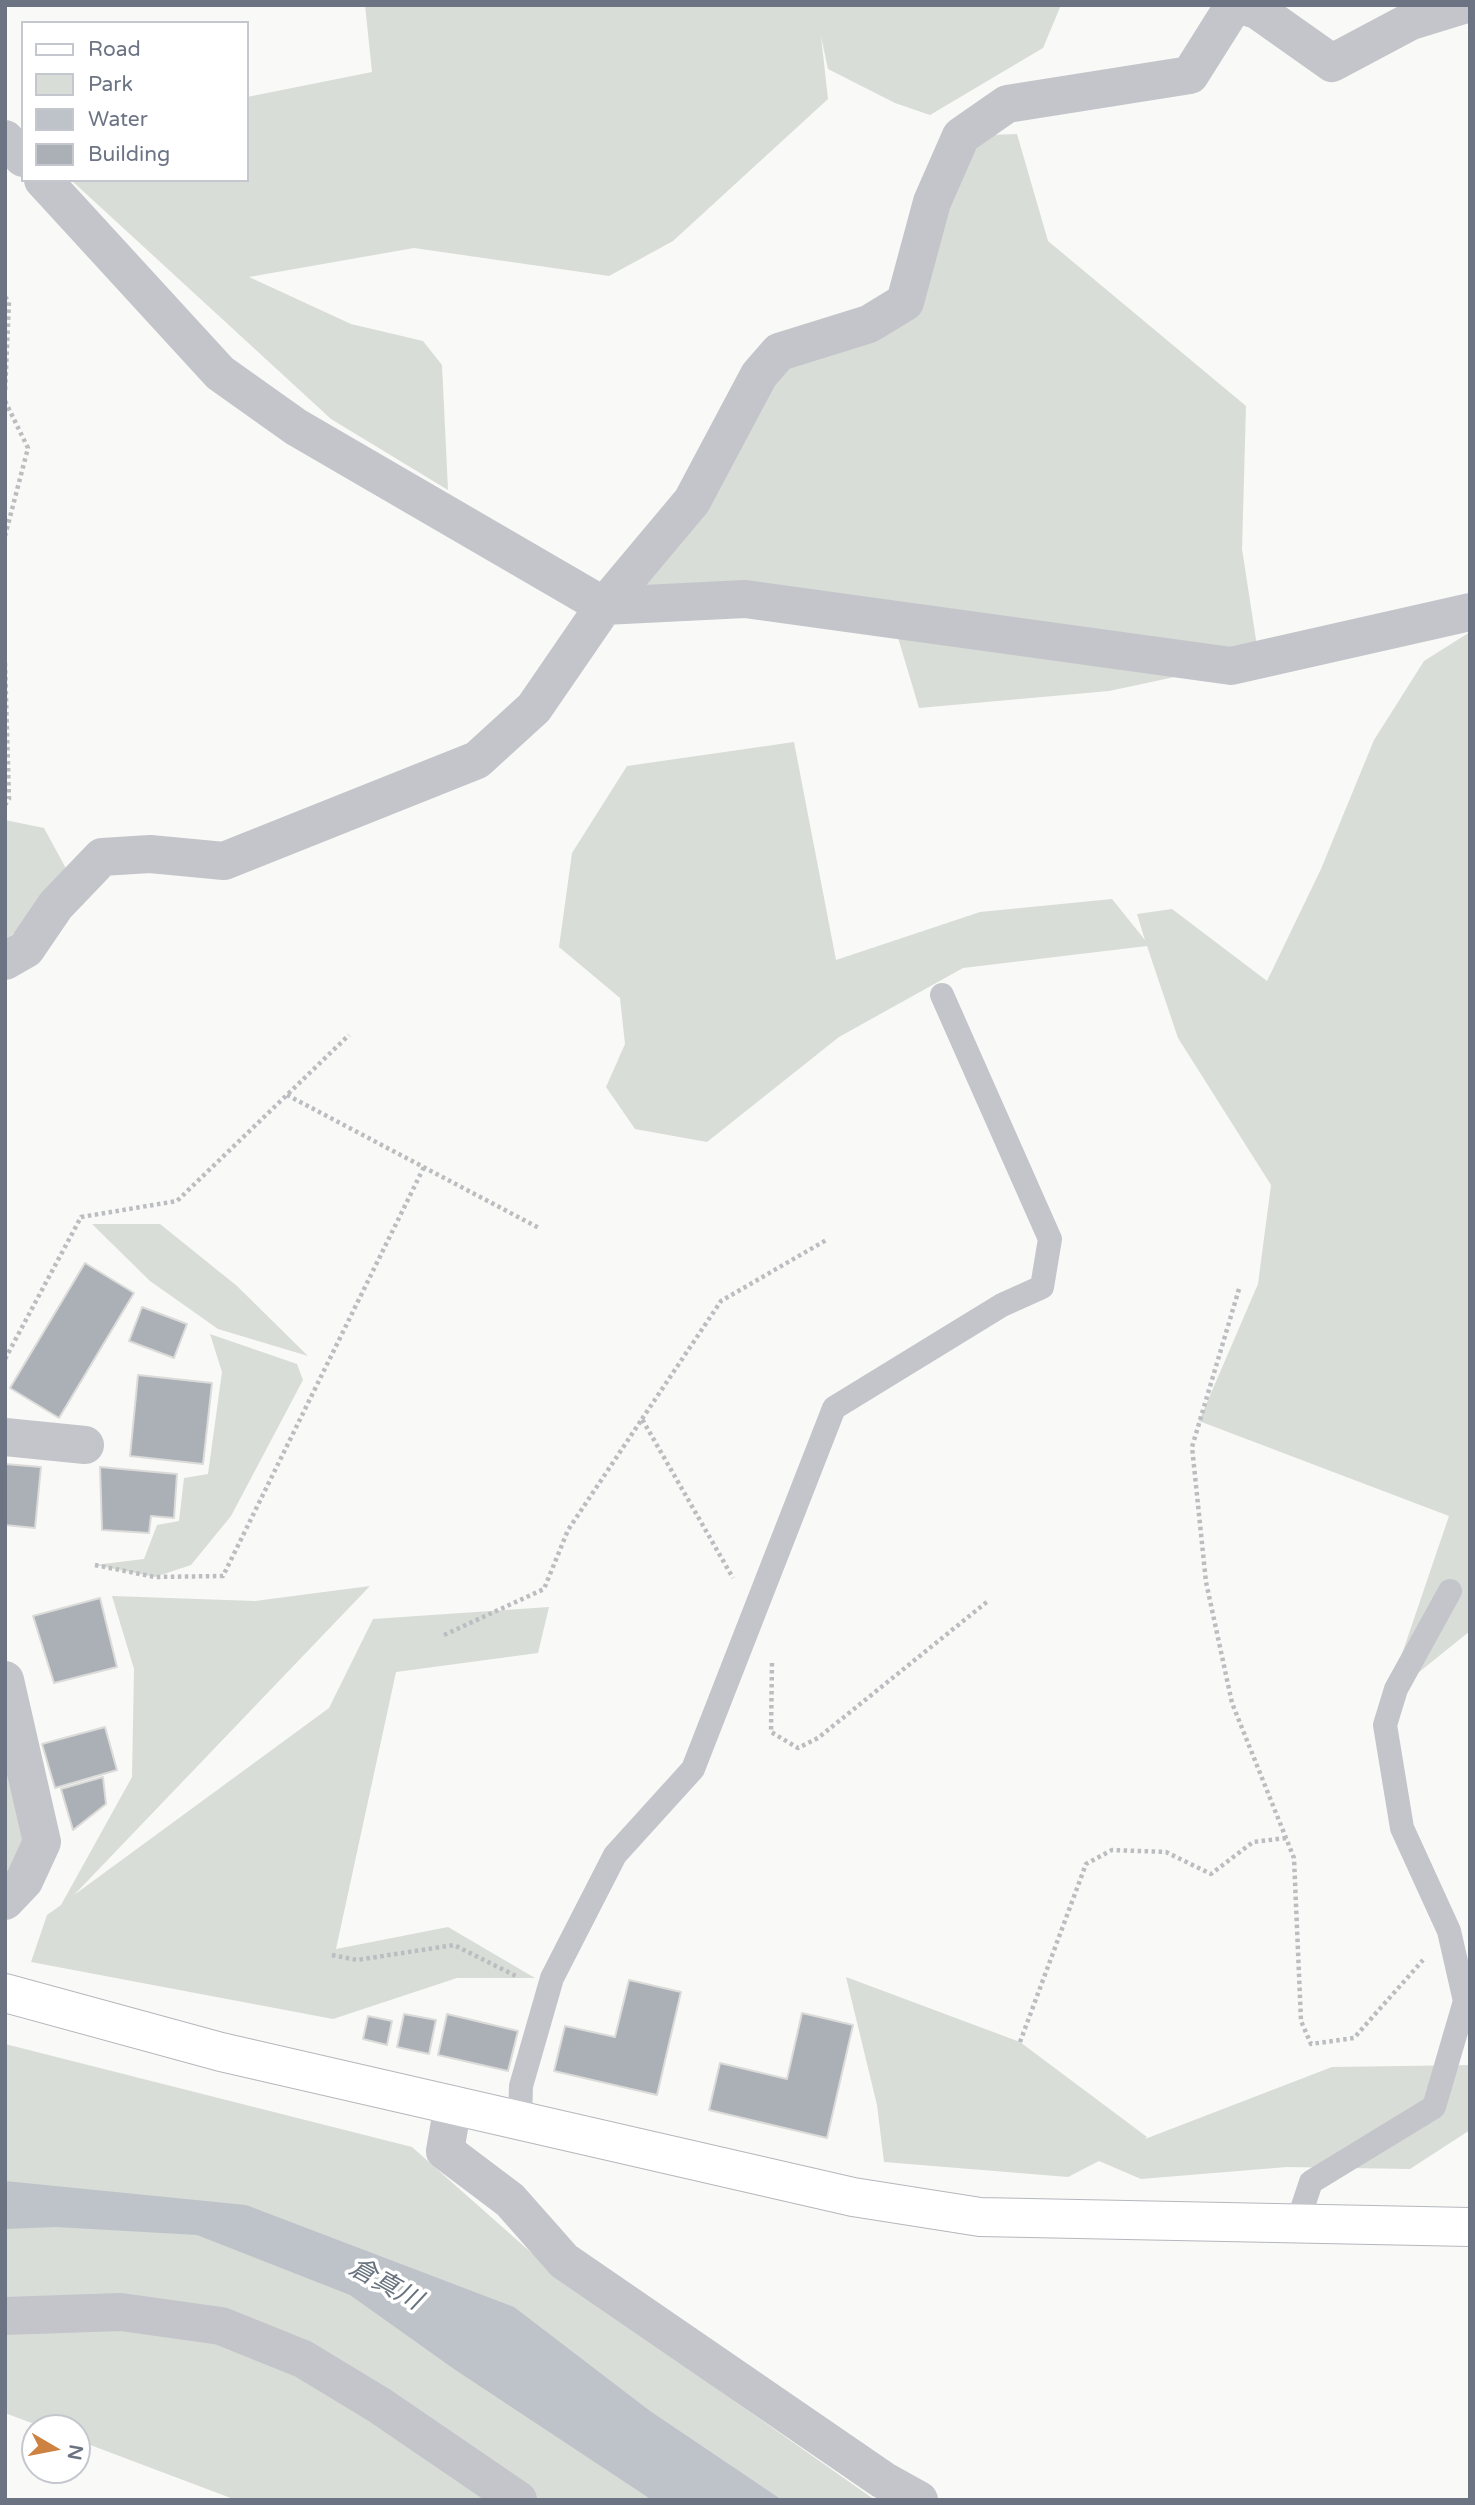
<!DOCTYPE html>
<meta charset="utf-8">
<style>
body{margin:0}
#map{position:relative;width:1475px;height:2505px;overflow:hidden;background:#f9f9f7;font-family:"Varela Round",sans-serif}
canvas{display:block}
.frame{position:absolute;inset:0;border:7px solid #6c7484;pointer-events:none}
.legend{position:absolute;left:21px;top:21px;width:228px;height:161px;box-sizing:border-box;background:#fff;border:2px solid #c4c7ce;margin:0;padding:9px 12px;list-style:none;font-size:21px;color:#6c7484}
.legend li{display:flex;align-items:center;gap:14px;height:35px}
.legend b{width:35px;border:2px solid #c4c7ce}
.north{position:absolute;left:21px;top:2414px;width:70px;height:70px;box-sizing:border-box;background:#fff;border:2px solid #c4c7ce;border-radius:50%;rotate:100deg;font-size:19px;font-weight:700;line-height:28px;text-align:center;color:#6c7484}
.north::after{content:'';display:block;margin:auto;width:24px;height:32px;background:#ce8242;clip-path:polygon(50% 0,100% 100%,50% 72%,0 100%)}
</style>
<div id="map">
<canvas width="1475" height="2505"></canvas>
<div class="frame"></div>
<ul class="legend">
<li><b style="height:9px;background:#fff"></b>Road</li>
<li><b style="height:19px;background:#d8ddd7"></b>Park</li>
<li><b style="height:19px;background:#bdc3c9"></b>Water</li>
<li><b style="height:19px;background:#abafb6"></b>Building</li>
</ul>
<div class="north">N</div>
</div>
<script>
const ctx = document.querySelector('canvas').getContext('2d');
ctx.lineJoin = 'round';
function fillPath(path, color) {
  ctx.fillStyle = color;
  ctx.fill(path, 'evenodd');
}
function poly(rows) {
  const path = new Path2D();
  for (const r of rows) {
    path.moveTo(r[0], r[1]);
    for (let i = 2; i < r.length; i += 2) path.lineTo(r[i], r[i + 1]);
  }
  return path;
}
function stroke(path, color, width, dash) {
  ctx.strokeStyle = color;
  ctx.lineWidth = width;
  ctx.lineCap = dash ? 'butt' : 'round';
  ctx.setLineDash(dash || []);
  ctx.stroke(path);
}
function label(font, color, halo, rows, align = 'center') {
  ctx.font = font + ' "Varela Round","Noto Sans JP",sans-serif';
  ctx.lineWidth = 7;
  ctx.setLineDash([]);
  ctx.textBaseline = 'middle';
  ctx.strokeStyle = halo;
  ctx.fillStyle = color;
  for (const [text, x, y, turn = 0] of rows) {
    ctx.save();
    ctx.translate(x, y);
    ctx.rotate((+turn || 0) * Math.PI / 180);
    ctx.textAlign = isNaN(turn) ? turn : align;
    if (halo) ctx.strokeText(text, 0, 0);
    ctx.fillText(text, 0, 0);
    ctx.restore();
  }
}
fillPath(poly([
 [365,5,1061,5,1043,48,930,115,895,103,828,69,821,36,828,99,673,241,609,276,414,248,249,277,351,324,423,341,442,365,448,490,331,419,71,180,247,180,247,97,372,72],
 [1017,134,1048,241,1246,406,1242,549,1259,659,1109,691,919,708,896,631,615,606,759,375,886,314,961,136],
 [1470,632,1470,1631,1387,1698,1449,1516,1199,1421,1258,1284,1271,1185,1178,1038,1147,946,963,968,839,1037,707,1142,635,1129,606,1087,625,1044,620,998,559,947,572,853,627,766,794,742,836,960,980,912,1112,899,1145,940,1137,914,1172,909,1267,981,1321,869,1374,740,1424,661],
 [5,820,44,828,75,885,5,940],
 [92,1224,160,1224,237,1286,308,1356,218,1329,150,1281],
 [210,1334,297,1364,303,1380,231,1516,191,1565,155,1577,95,1565,144,1559,157,1525,179,1521,184,1478,208,1474,222,1372],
 [370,1586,74,1895,329,1708,373,1619,549,1607,538,1653,396,1672,336,1949,448,1927,535,1978,457,1978,333,2019,31,1962,47,1915,61,1905,132,1777,134,1669,112,1596,255,1601],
 [5,1680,42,1842,5,1901],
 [846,1977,1020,2042,1147,2137,1145,2139,1332,2067,1470,2065,1470,2130,1410,2169,1287,2167,1141,2179,1099,2161,1068,2177,884,2162,877,2105],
 [5,2044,412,2147,561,2279,875,2500,236,2500,77,2440,77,2428,45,2428,5,2413]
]), '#d8ddd7');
fillPath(poly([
 [5,2181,246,2205,514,2307,650,2411,782,2500,652,2500,454,2369,350,2295,197,2235,56,2227,5,2229]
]), '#bdc3c9');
const building = poly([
 [85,1263,134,1293,59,1418,10,1388,85,1263],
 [142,1307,187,1324,174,1358,129,1341,142,1307],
 [138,1375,212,1383,203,1464,130,1456,138,1375],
 [5,1464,41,1467,35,1528,5,1525,5,1464],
 [100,1467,177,1474,174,1518,151,1516,149,1533,102,1530,100,1467],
 [100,1598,117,1667,54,1683,33,1616,100,1598],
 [105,1727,117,1770,55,1788,42,1744,105,1727],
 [103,1777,106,1804,73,1830,61,1789,103,1777],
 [629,1980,681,1992,657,2095,554,2071,565,2026,615,2037,629,1980],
 [802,2013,853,2025,827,2138,709,2110,720,2063,787,2079,802,2013],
 [404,2014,436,2020,429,2054,397,2047,404,2014],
 [447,2014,518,2031,508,2071,438,2055,447,2014],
 [368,2016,392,2021,387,2045,363,2039,368,2016]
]);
fillPath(building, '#abafb6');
stroke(building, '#dbdbd9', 2);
const secondary = poly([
 [5,1993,221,2052,853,2197,980,2217,1470,2227]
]);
stroke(secondary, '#b4b7bc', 40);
stroke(poly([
 [5,297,9,301,5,393],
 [5,401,28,448,5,536],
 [5,663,9,799,5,805],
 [287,1095,539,1228],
 [1239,1289,1192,1447,1206,1582,1232,1703,1294,1858,1301,2021,1311,2044,1354,2038,1423,1960],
 [5,1359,81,1217,177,1201,349,1035],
 [642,1419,721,1301,828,1239],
 [95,1565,155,1577,223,1576,424,1167],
 [444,1635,544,1589,568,1530,642,1419,733,1578],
 [772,1663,771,1732,798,1748,818,1738,988,1601],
 [332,1955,357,1960,454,1945,518,1977],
 [1020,2042,1086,1864,1112,1850,1166,1852,1211,1874,1253,1842,1286,1838]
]), '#bbbdc0', 4.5, [3.5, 3.5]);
stroke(poly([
 [520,2120,521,2086,552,1978,615,1855,693,1769,834,1408,1002,1305,1042,1287,1050,1239,942,995],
 [1297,2224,1311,2182,1434,2107,1465,2001,1449,1931,1402,1828,1385,1725,1396,1689,1450,1591]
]), '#c3c5ca', 24);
stroke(poly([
 [1241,5,1257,10,1332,63,1411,21,1463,5],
 [5,139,23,158],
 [43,180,220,373,296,427,604,606,745,599,1231,666,1470,612],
 [5,961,26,949,56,905,102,857,150,854,224,861,477,760,534,708,604,606,692,501,759,375,779,352,869,324,905,302,932,202,961,136,1007,104,1190,75,1234,5],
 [5,1437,85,1445],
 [5,1680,42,1842,24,1881,5,1901],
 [453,2105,445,2151,510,2200,564,2261,883,2480,919,2500],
 [5,2316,121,2312,221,2326,303,2359,379,2405,518,2500]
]), '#c3c5ca', 38);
stroke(secondary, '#fff', 38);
label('italic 26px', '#68737f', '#fff', [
 ["倉真川",385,2285,29]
]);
</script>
